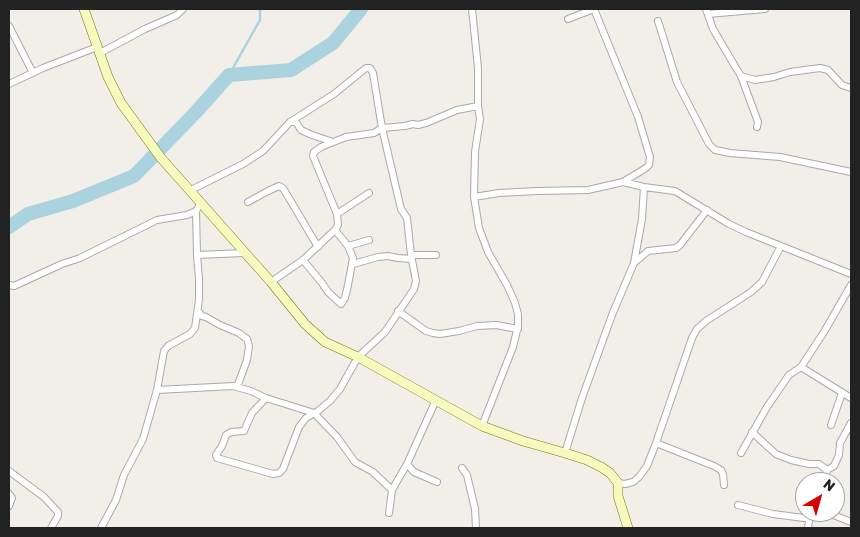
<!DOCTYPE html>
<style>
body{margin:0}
#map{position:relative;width:860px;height:537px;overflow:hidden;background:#f2efe9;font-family:Rubik,sans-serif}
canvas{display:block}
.frame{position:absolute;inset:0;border:10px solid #222;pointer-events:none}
.north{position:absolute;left:795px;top:472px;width:50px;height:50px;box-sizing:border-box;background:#fff;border:1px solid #a7a7a7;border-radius:50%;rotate:38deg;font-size:14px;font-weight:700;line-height:20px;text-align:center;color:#222}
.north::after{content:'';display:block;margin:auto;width:18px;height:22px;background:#d40000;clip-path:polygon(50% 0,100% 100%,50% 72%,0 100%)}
</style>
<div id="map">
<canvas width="860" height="537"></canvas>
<div class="frame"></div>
<div class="north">N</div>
</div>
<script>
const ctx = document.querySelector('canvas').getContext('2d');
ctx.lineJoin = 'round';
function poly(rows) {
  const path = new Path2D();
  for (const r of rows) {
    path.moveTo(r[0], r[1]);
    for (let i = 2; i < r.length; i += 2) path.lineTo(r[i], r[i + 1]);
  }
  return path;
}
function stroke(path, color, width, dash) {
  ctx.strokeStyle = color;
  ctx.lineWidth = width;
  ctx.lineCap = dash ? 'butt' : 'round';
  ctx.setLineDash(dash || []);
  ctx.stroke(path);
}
stroke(poly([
 [229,75,260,20,260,9]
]), '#aad3df', 2.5);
stroke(poly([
 [9,227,28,214,73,201,134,176,196,112,229,75,291,70,333,43,361,9]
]), '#aad3df', 14);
const street = poly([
 [472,9,478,68,478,106,480,119,475,152,474,197,479,228,488,252,507,285,515,303,518,314,518,326,513,347,482,426],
 [706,9,713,29,736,68,741,76,758,122,757,127],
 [708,14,765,9],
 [568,19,594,9],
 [658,21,677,82,709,144,715,150,730,153,780,157,851,172],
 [9,26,33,73],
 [100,53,145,29,177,15,183,9],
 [741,76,755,80,774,77,790,72,820,68,828,70,842,85,851,88],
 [9,84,43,68,97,47],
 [290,122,296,122,301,130,312,135,333,142],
 [623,182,644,187,675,191,729,224,746,232,851,274],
 [189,191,243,164,263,151,290,122,334,94,366,68,370,68,373,73,382,128,401,209,407,218,411,255,416,281,414,289,385,332,358,357,340,389,330,401,318,411,306,418,299,427,283,469,279,473,273,474,217,458,216,455,222,446,226,435,231,432,244,431,252,413,266,398],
 [474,197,499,193,537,191,588,190,623,182,646,168,649,165,650,157,638,117,594,9],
 [248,202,266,192,279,186,283,188,318,247],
 [337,214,369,193],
 [348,246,369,240],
 [197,255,244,253],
 [411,255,436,255],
 [303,260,322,283,328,292,341,304,345,298,348,285,353,258,348,246,335,230],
 [634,263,648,251,676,248,680,245,707,210],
 [353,264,378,257,388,256,398,258,412,259],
 [271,282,303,260,335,230,338,225,337,214,313,156,314,152,321,147,346,137,374,133,382,128,405,126,413,124,418,125,426,123,457,110,478,106],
 [9,285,14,286,62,264,80,258,157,220,187,215,196,211],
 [198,311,202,316,206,317,220,325,239,333,247,339,249,346,247,360,237,387],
 [398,311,426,331,433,333,440,334,459,331,477,326,496,325,518,329],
 [801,367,851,398],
 [157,390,233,386,251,391,266,398,314,413,337,437,355,462,373,472,392,490],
 [831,425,842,393],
 [752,432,766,445,776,454,791,460,809,464,819,464,827,470],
 [656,443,714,466,721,470,723,474,724,485],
 [565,453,582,398,612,315,634,263,642,219,644,187],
 [741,453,767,407,789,375,801,367,824,332,851,285],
 [407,464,414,472,437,482],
 [462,468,467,475,475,509,476,528],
 [9,471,44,497,58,512,58,516,51,528],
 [824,482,827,470,834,466,839,455,840,443,851,423],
 [618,483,625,484,633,482,639,477,647,466,656,443,692,338,697,329,706,321,751,292,762,282,781,246],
 [9,494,12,498,9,506],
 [738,505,773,514,804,518,809,518,815,512],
 [826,512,851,522],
 [389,513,392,490,407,464,436,400],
 [101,528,116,500,124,475,143,439,157,390,164,351,168,346,190,334,195,328,199,300,199,279,197,255,196,211,201,203],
 [808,528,809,521,809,518]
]);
const secondary = poly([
 [84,9,108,77,121,103,161,158,271,282,305,324,325,342,358,357,482,426,523,441,565,453,587,460,601,467,610,473,618,483,618,496,628,528]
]);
stroke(street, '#a9a9a9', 8);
stroke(secondary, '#707d05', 10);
stroke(street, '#fff', 6);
stroke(secondary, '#f7fabf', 9);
</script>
